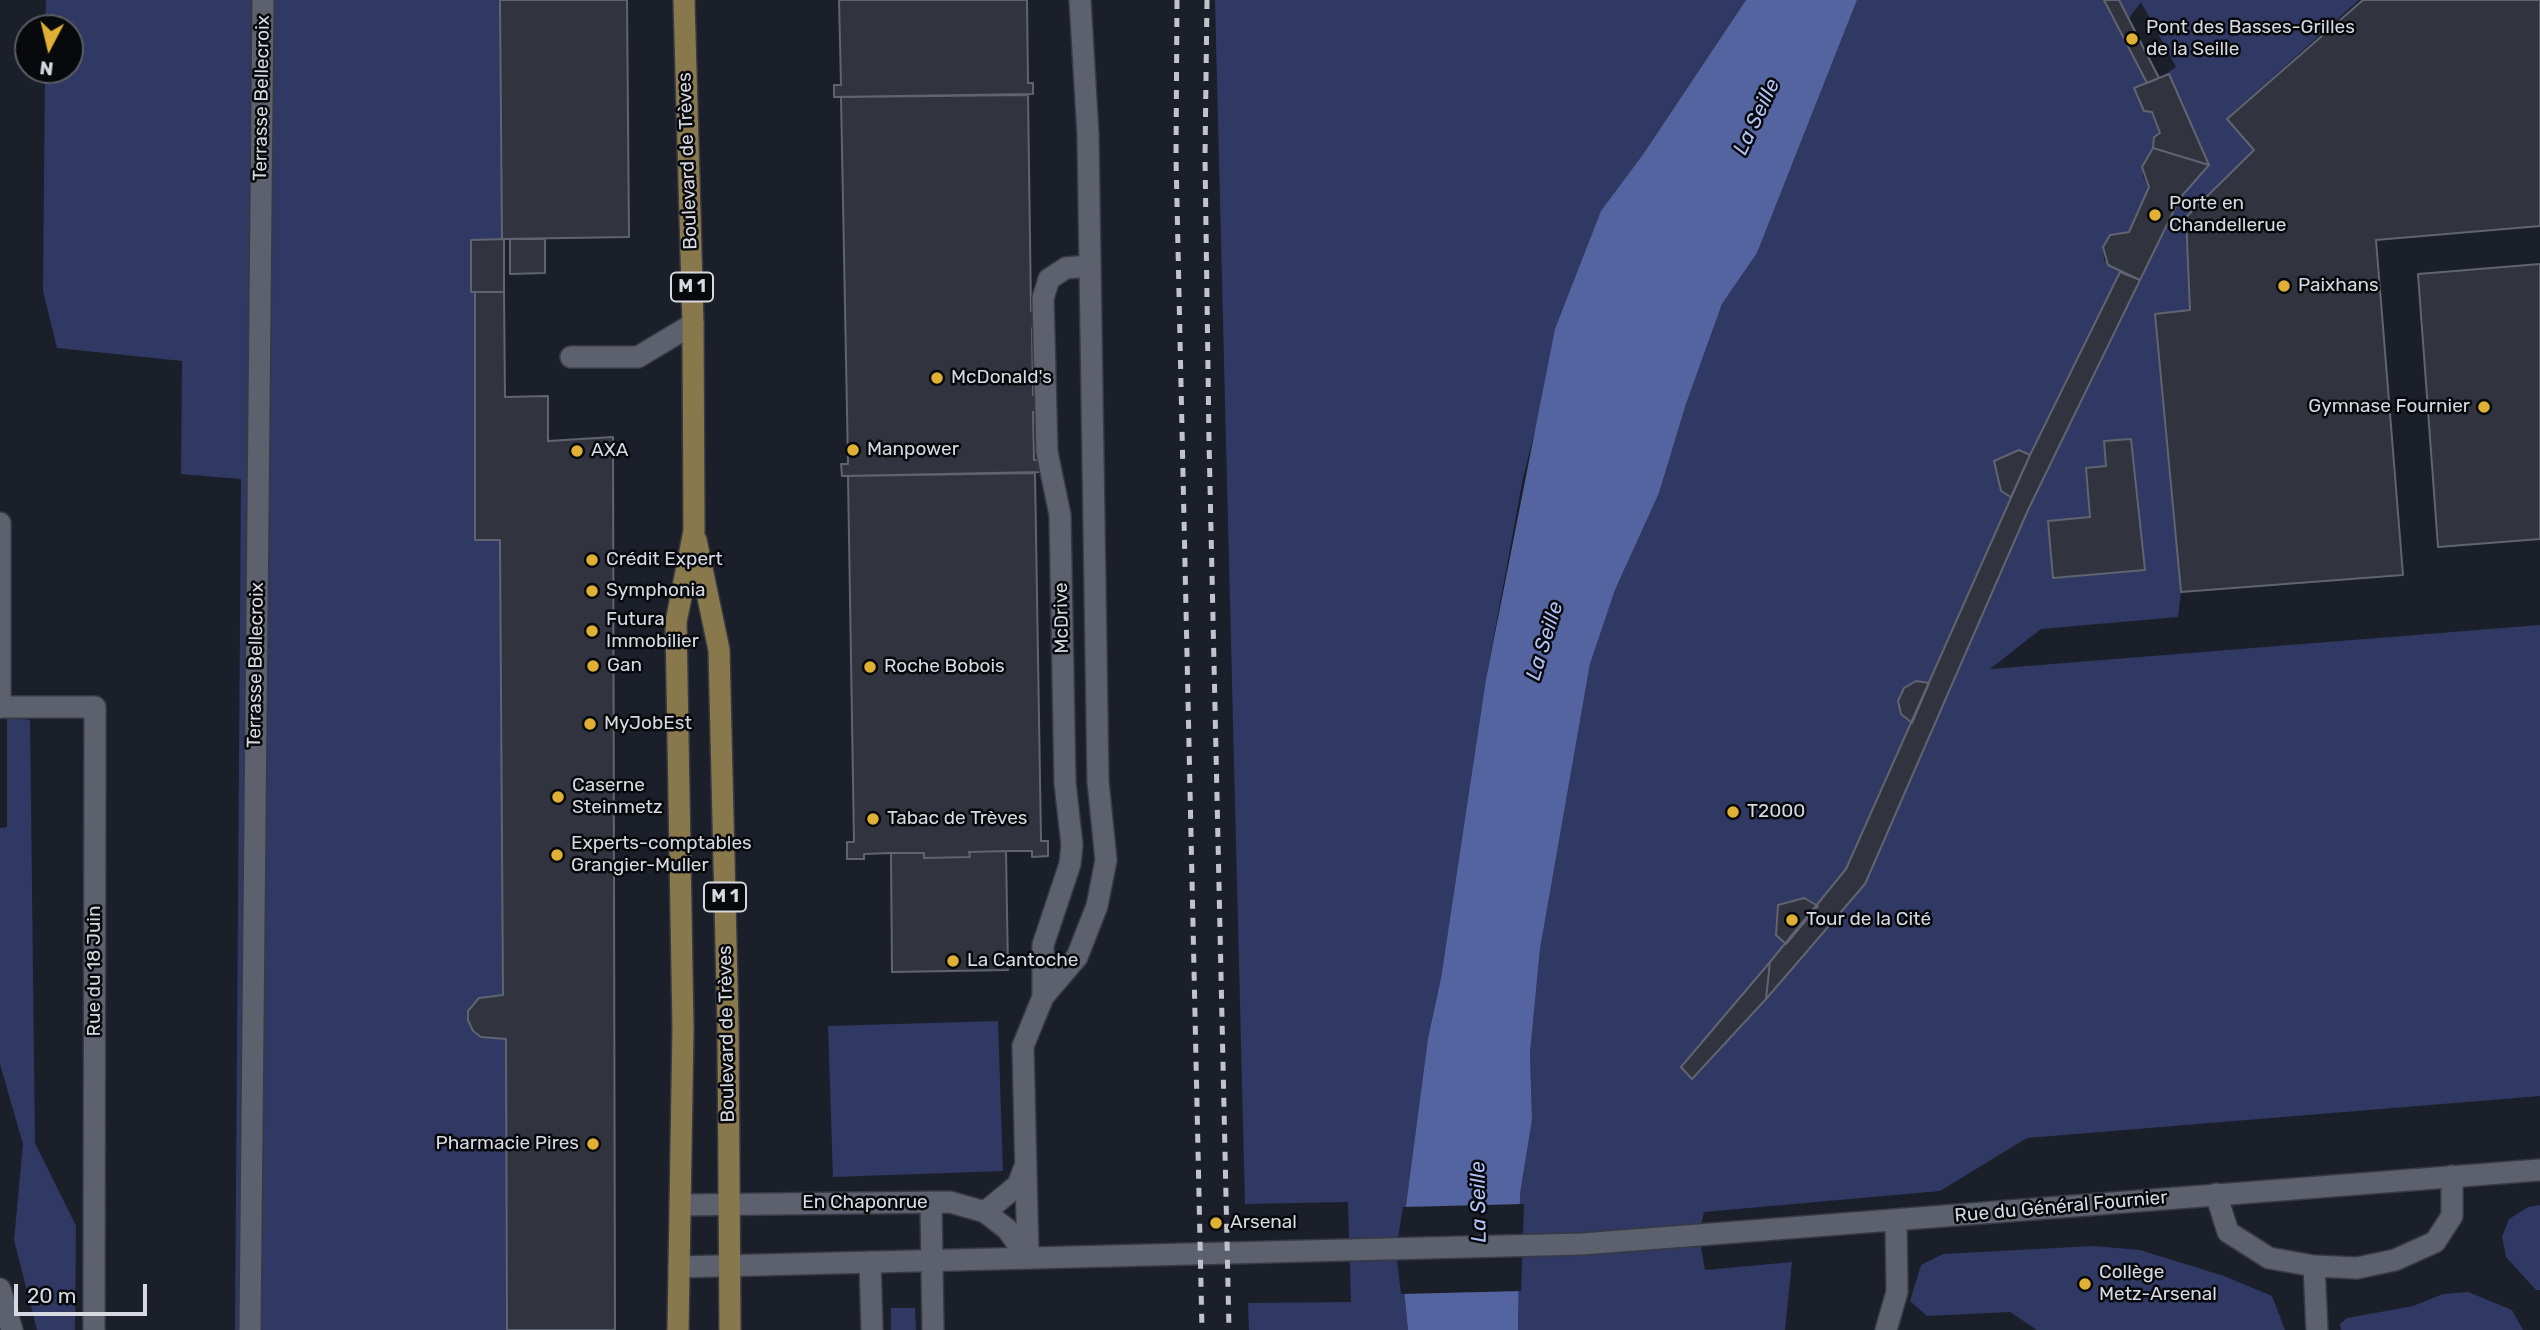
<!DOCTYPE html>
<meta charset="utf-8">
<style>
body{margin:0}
#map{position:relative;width:2540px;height:1330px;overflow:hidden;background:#1b1f29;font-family:Rubik,sans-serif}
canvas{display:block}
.north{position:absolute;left:14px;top:14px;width:70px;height:70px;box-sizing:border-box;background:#08090d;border:2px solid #5b5c61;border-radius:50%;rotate:187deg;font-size:19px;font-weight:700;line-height:28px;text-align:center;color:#d7d9e0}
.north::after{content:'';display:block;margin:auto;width:24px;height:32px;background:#dfb034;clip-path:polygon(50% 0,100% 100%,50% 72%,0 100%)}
.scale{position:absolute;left:14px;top:1284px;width:133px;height:32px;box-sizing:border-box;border:4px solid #d7d9e0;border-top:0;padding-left:9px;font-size:21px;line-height:24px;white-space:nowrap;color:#d7d9e0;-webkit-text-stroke:5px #08090d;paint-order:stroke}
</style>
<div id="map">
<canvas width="2540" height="1330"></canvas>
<div class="north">N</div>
<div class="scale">20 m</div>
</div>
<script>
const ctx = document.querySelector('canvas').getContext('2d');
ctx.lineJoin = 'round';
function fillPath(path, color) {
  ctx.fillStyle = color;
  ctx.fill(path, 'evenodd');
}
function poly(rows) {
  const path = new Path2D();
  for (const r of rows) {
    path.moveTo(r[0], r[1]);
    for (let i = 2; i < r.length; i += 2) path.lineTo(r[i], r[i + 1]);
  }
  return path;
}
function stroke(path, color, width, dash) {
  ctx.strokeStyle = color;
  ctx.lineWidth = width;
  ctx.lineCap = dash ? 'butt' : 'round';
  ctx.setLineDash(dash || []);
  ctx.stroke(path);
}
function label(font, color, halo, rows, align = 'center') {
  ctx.font = font + ' Rubik,sans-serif';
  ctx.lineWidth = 5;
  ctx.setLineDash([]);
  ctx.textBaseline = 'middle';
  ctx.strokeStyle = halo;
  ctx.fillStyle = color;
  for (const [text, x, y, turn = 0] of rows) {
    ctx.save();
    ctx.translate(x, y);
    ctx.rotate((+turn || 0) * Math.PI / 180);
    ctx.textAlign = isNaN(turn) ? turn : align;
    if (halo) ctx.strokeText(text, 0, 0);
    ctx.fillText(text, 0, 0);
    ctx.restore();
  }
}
fillPath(poly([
 [46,0,500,0,502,239,472,292,475,292,475,540,500,540,503,995,479,998,468,1011,468,1020,473,1031,481,1037,506,1039,507,1330,235,1330,241,479,181,474,182,361,57,348,43,291,45,70,70,70,70,28,45,28],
 [1215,0,1746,0,1642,156,1544,394,1523,478,1486,679,1441,978,1428,1038,1400,1251,1408,1330,1249,1330,1248,1303,1351,1302,1348,1202,1245,1204],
 [1857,0,2359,0,2227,118,2254,150,2190,310,2155,315,2181,592,2178,617,2041,629,1990,669,2540,625,2540,1096,2027,1138,1940,1191,1704,1212,1699,1236,1705,1270,1792,1262,1785,1330,1518,1330,1520,1194,1532,1120,1530,1053,1540,949,1590,664,1615,590,1659,493,1686,404,1722,304,1757,253],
 [2141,2,2176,67,2160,78,2129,18],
 [2169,74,2209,165,2180,198,2028,510,1865,884,1786,944,1776,934,1778,905,1804,898,1818,906,1846,869,1912,723,1906,720,1899,708,1900,694,1904,688,1916,681,1929,683,2011,497,2001,491,1995,461,2019,450,2030,455,2120,272,2104,260,2103,247,2110,235,2129,232,2149,187,2143,176,2143,164,2153,148,2154,137,2160,133,2152,112,2144,111,2134,89],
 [7,717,30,720,35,1143,76,1226,75,1330,37,1330,14,1240,23,1144,0,1064,0,828,7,827],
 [998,1021,1003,1171,833,1177,828,1026],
 [2540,1205,2540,1290,2536,1290,2506,1257,2502,1237,2509,1219,2528,1207],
 [2093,1246,2140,1250,2224,1276,2272,1296,2285,1330,2037,1330,2010,1312,1927,1316,1910,1301,1921,1265,1943,1254],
 [2468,1292,2512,1310,2523,1330,2341,1330,2340,1324,2347,1318,2413,1306,2443,1294],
 [891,1308,915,1308,916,1330,891,1330]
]), '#2f3963');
fillPath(poly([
 [1746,0,1857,0,1757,253,1722,304,1686,404,1659,493,1615,590,1590,664,1540,949,1530,1053,1532,1120,1520,1194,1518,1330,1408,1330,1400,1251,1428,1038,1441,978,1486,679,1555,329,1601,211,1642,156]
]), '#5464a0');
fillPath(poly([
 [1524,1204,1521,1291,1401,1294,1396,1251,1403,1207]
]), '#1b1f29');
const building = poly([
 [500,0,627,0,629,237,502,239,500,0],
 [839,0,1027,0,1028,83,1033,83,1033,94,834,97,834,85,841,85,839,0],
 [2104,0,2119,0,2159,78,2147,83,2104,0],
 [2363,0,2540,0,2540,226,2376,240,2403,575,2181,592,2155,314,2190,310,2186,217,2254,150,2227,119,2363,0],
 [2169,74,2195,133,2209,165,2153,148,2154,137,2160,133,2152,112,2144,111,2134,88,2169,74],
 [1028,95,1031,311,1036,311,1037,328,1032,328,1033,395,1037,395,1038,412,1033,412,1034,460,1041,460,1041,472,842,476,841,464,848,464,841,97,1028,95],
 [2153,148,2209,165,2180,198,2140,280,2108,265,2103,247,2110,235,2129,232,2149,187,2142,167,2153,148],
 [504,239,504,292,471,292,471,240,504,239],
 [510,239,545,239,545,273,510,274,510,239],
 [2540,264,2540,539,2438,547,2418,274,2540,264],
 [2120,272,2140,280,2028,510,1865,884,1766,999,1770,962,1846,869,2030,455,2120,272],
 [475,292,504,292,505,397,548,396,548,441,613,437,615,1330,507,1330,506,1039,481,1037,473,1031,468,1020,468,1011,479,998,503,995,500,540,475,540,475,292],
 [2131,439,2145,570,2053,578,2048,521,2090,517,2086,468,2106,466,2104,441,2131,439],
 [2019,450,2030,455,2011,497,2001,491,1994,461,2019,450],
 [1035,473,1041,841,1048,841,1048,856,1032,857,1032,851,1006,851,969,852,970,857,924,858,924,853,891,853,864,854,864,859,847,859,847,842,854,842,848,476,1035,473],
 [1916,681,1929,683,1912,723,1901,714,1898,701,1904,688,1916,681],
 [1006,851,1008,970,892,972,891,853,924,853,924,858,970,857,969,852,1006,851],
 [1804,898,1818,906,1786,944,1776,935,1778,905,1804,898],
 [1770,962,1766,999,1692,1079,1681,1067,1770,962]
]);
fillPath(building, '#31343f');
stroke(building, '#606471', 2);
const service = poly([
 [571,357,638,357,693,324],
 [0,523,0,707],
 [1043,997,1043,945,1070,864,1072,845,1065,783,1060,515,1047,452,1043,298,1049,279,1066,268,1089,266],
 [2216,1194,2228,1232,2269,1258,2314,1266,2357,1268,2395,1260,2435,1242,2452,1216,2452,1176],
 [931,1202,933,1330],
 [985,1212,1018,1185,1024,1169],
 [1028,1258,1023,1046,1043,997,1077,957,1097,906,1106,860,1098,782,1088,135,1080,0],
 [870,1262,872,1330],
 [2314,1266,2317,1330],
 [1886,1330,1897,1292,1896,1220]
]);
const minor = poly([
 [0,707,95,707,94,1330],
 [680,1205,950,1202,985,1212,1007,1229,1028,1258],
 [679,1267,1582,1244,2540,1170],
 [0,1289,12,1330],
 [250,1330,263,0]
]);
const primary = poly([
 [696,540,719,650,728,1028,730,1330],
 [678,1330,683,1028,676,622,694,531,693,324,684,0]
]);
stroke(service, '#383a43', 24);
stroke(minor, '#383a43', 24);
stroke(primary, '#383a43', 24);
stroke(service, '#5d606d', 21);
stroke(minor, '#5d606d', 21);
stroke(primary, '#8a784d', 21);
stroke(poly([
 [1177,0,1176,158,1202,1330],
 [1207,0,1205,157,1209,441,1229,1330]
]), '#c2c4cc', 5, [9, 9]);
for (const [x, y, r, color] of [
 [2132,39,7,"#dfb034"],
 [2155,215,7,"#dfb034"],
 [2284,286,7,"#dfb034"],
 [937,378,7,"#dfb034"],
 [2484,407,7,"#dfb034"],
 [853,450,7,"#dfb034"],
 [577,451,7,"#dfb034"],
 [592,560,7,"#dfb034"],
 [592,591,7,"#dfb034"],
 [592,631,7,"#dfb034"],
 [593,666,7,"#dfb034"],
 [870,667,7,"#dfb034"],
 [590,724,7,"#dfb034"],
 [558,797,7,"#dfb034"],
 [1733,812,7,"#dfb034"],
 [873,819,7,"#dfb034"],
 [557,855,7,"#dfb034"],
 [1792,920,7,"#dfb034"],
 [953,961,7,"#dfb034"],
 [593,1144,7,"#dfb034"],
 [1216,1223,7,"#dfb034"],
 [2085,1284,7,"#dfb034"]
]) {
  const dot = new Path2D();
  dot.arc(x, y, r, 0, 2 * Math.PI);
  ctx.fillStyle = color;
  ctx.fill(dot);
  stroke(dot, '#08090d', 2.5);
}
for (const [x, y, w] of [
 [692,287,42],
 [725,897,42]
]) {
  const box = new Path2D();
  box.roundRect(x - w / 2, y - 14.5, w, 29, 5);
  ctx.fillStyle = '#08090d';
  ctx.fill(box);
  stroke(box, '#d7d9e0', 2);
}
label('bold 18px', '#d7d9e0', null, [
 ["M 1",692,287],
 ["M 1",725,897]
]);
label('19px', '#d7d9e0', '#08090d', [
 ["Pont des Basses-Grilles",2146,28],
 ["de la Seille",2146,50],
 ["Porte en",2169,204],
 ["Chandellerue",2169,226],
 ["Paixhans",2298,286],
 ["McDonald's",951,378],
 ["Gymnase Fournier",2470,407,"right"],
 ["Manpower",867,450],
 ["AXA",591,451],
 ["Crédit Expert",606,560],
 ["Symphonia",606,591],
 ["Futura",606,620],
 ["Immobilier",606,642],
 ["Gan",607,666],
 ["Roche Bobois",884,667],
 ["MyJobEst",604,724],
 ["Caserne",572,786],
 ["Steinmetz",572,808],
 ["T2000",1747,812],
 ["Tabac de Trèves",887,819],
 ["Experts-comptables",571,844],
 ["Grangier-Muller",571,866],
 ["Tour de la Cité",1806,920],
 ["La Cantoche",967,961],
 ["Pharmacie Pires",579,1144,"right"],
 ["Arsenal",1230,1223],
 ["Collège",2099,1273],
 ["Metz-Arsenal",2099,1295]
], 'left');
label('19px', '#d7d9e0', '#08090d', [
 ["Terrasse Bellecroix",262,98,-89],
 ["Boulevard de Trèves",688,161,-92],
 ["McDrive",1062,618,-91],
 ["Terrasse Bellecroix",256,665,-89],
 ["Rue du 18 Juin",95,971,-90],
 ["Boulevard de Trèves",727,1034,-91],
 ["En Chaponrue",865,1203],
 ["Rue du Général Fournier",2061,1207,-5]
]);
label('italic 21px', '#b2c1f6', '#08090d', [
 ["La Seille",1757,117,-65],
 ["La Seille",1545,641,-73],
 ["La Seille",1479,1202,-91]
]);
</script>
